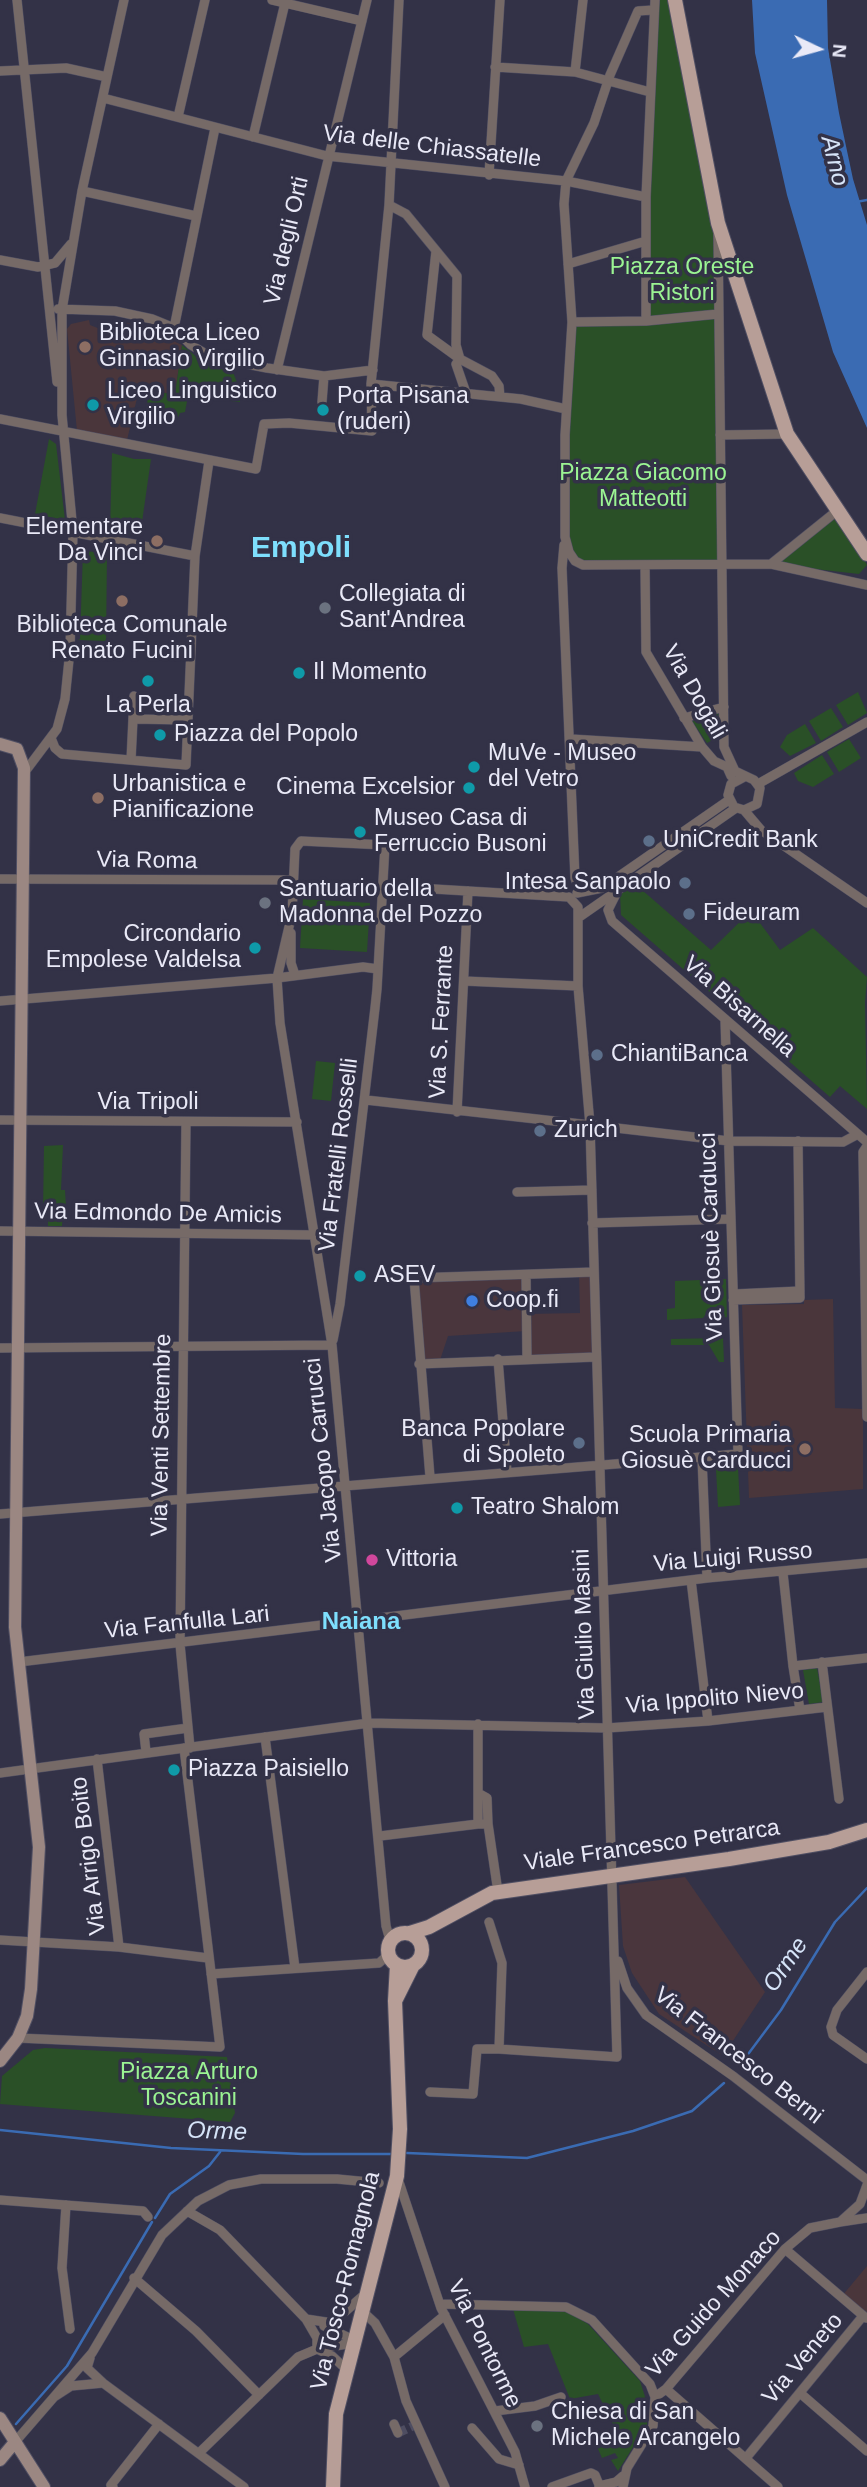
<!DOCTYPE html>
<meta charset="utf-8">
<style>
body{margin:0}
#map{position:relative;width:867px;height:2487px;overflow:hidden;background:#333247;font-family:Helvetica,sans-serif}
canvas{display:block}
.north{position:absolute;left:783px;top:14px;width:70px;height:70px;-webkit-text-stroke:5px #333247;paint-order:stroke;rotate:95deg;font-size:19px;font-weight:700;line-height:28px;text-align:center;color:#e9e9f7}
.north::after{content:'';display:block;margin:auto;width:24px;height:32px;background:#e9e9f7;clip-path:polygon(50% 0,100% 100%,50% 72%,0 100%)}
</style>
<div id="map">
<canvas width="867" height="2487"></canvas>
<div class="north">N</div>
</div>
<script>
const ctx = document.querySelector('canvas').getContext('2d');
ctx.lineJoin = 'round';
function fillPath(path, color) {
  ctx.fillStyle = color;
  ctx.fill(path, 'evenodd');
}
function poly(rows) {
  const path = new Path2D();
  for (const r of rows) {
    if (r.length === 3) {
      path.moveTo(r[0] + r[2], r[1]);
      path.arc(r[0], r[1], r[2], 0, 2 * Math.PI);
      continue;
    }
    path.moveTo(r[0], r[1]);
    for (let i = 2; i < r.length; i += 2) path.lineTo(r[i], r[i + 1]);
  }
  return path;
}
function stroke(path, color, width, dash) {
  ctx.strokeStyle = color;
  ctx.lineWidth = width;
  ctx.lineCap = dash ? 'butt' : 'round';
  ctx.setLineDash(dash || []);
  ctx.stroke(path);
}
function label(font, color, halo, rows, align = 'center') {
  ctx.font = font + ' Helvetica,sans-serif';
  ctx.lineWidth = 7;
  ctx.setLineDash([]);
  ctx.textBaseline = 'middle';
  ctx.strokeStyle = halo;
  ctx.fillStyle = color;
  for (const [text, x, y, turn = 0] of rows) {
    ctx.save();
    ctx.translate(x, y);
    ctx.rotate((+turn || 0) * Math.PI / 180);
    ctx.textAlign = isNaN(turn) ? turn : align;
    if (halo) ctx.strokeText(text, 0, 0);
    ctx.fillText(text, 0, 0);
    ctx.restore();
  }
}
fillPath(poly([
 [579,1272,594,1272,596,1357,527,1358,526,1331,448,1336,439,1363,419,1364,414,1278,526,1275,526,1314,580,1313],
 [685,1877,765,1992,723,2056,659,2014,632,1973,623,1946,619,1885]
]), '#4a363d');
fillPath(poly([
 [89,320,90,325,110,333,120,332,124,322,149,328,182,345,175,394,139,390,127,440,77,431,67,329,71,324],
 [833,1299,835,1408,863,1409,863,1489,749,1498,742,1305,804,1304,804,1300],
 [867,2266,867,2319,842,2296]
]), '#4a363b');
fillPath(poly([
 [655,0,675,0,718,223,722,565,583,565,569,552,565,435,572,322,645,321],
 [182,345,204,363,231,367,238,385,240,402,222,400,218,394,211,399,188,396,185,412,180,413,176,422,170,425,164,422,160,412,148,407,146,391,175,394],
 [49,439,56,444,65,520,35,514],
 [112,453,134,459,151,459,140,536,110,532],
 [838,510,867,565,859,574,771,564],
 [83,551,107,553,106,641,78,640,80,639],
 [858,692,867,713,848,725,836,705],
 [831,708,843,727,821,741,809,721],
 [718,712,720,736,707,743,692,721],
 [805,724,816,743,790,756,780,747,787,735],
 [849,739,861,758,839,772,827,752],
 [822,755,834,774,813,787,798,781,794,773],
 [634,883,711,950,751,911,780,950,813,928,867,977,865,1002,867,1109,840,1086,830,1097,621,915,620,893],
 [303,899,370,903,367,952,300,948],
 [316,1061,335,1063,331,1101,312,1099],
 [63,1145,61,1190,65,1190,66,1207,63,1207,62,1226,48,1226,48,1212,43,1211,44,1146],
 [726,1279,727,1317,721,1318,719,1310,711,1307,703,1318,667,1320,667,1309,675,1308,675,1281],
 [723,1338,724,1362,719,1362,709,1345,671,1345,671,1339],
 [738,1468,740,1505,718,1507,716,1469],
 [817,1668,823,1702,809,1704,803,1670],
 [45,2048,227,2057,235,2113,230,2122,0,2104,2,2076,33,2050],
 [513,2309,567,2311,588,2324,640,2381,648,2406,647,2425,618,2471,611,2460,618,2458,615,2453,602,2458,595,2442,614,2426,598,2394,570,2399,548,2344,524,2347]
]), '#2a5027');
fillPath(poly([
 [752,0,827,0,828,48,839,113,853,179,867,225,867,428,833,352,787,195,755,53]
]), '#3a6bb3');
stroke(poly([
 [856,202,867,200],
 [740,2065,781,2010,835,1922,867,1888],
 [0,2130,171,2148,303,2154,391,2154],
 [407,2153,527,2158,633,2131,692,2111,724,2083],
 [155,2218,170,2194,209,2166,220,2152],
 [16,2424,67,2366,152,2222]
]), '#3a6bb3', 2.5);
stroke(poly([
 [398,2433,417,2424]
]), '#4e4d61', 9, [9, 4.5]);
const street = poly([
 [17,0,57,382],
 [272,0,362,21],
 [495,67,575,72,650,92],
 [0,71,66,68,107,77],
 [575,72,583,0],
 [103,98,327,156,566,181,646,197],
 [178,117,205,0],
 [253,137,285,3],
 [489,175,500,0],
 [82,191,196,216],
 [389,205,406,214,457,276,456,345,460,359,456,364,466,393],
 [718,232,724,747,735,771,754,780,760,788,757,804,744,810,734,807,728,795,731,784,744,777],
 [436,251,427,335,460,359,492,376,499,386,500,397],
 [0,260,38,267,55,263,71,244],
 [568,264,646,241],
 [58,309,115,311,152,319,174,328,191,345,211,357,267,368,324,376,373,370],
 [718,314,646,321,572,322,565,435,565,537,569,552,575,561,583,565,771,564,867,585],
 [646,321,646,197,655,0],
 [572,322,564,204,566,181,594,123,610,75,638,11,653,10],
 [174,328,215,128],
 [277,370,367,0],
 [371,384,521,399,566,409],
 [322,402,324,376],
 [0,419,256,469,264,424,289,423,372,431,371,384,389,205,399,0],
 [720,435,787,434],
 [0,518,195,556],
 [564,545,562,568,575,878,580,892],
 [771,564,838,510],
 [645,565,646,652,702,747,714,761,727,767,731,776],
 [684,718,724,707],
 [133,719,134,696],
 [51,738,55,748,62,754,186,765,195,556,209,461],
 [571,739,702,747],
 [131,760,133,719,188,720],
 [24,773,57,729,65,699,70,650,73,532,62,415,62,310,82,191,124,0],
 [758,784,867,722],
 [744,810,761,830,867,903],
 [0,879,293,880],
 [383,886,569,897,578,907,578,986],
 [617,892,608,910,612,921,867,1142],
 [577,893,602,888,729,800],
 [578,918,736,808],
 [291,933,291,963,295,975],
 [0,1001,277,978,280,1023,332,1345,386,1926,390,1940],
 [366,1100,590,1125,578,986,464,981],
 [457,1112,468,891],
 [0,1120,297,1122],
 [186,1122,180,1644,190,1748],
 [867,1146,863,1152,867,1417],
 [517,1192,592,1190],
 [592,1223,731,1219],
 [0,1231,315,1235],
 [526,1275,527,1358],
 [735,1294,800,1291],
 [733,1300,800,1298,798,1141],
 [333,1340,340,1304,375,1008,377,989,385,845,301,841,295,849,292,914,277,978,363,967,378,969],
 [0,1348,332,1345],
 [498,1359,507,1472],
 [419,1364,596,1357],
 [702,1458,707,1578],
 [430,1477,414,1278,594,1272],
 [0,1514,738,1454,725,1019],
 [783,1573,793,1666,867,1658],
 [691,1580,708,1721],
 [19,1662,707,1578,867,1563],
 [822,1662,839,1799],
 [793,1666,800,1710],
 [478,1724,478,1824,488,1824,498,1892],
 [265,1737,295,1968],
 [146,1752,144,1734,188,1728],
 [97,1759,119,1947],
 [0,1773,369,1723,607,1728,708,1721,827,1707],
 [478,1793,487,1798,488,1824],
 [380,1836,478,1824],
 [489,1922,502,1963,499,2049,617,2057,590,1125,729,1141,843,1142,858,1134],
 [0,1940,119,1947,208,1958],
 [618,1961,627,1988,646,2015,733,2076,867,2180],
 [867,1972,837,2010,831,2027,833,2035,867,2059],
 [211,1974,379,1963,388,1955],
 [18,2038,220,2047,184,1748],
 [430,2092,473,2094,477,2049,499,2049],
 [398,2179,441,2308,515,2452,525,2487],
 [867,2185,860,2204,840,2222,867,2218],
 [0,2200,143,2211,148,2217],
 [66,2205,62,2268,70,2329],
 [187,2211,220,2230,306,2319,317,2338,317,2349],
 [785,2249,866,2318],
 [134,2278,196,2331,259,2395],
 [440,2304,566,2307,592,2320,650,2384,655,2397,653,2426,627,2468,623,2487],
 [362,2311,375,2323,394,2357,406,2401,445,2487],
 [306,2319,332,2323,364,2295],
 [324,2326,354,2340],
 [319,2350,332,2356,346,2369],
 [394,2357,445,2315],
 [90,2358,87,2368,103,2383],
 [666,2389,778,2487],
 [800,2393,867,2451],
 [54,2397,92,2353,162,2235,198,2201,229,2185,261,2179,337,2179,379,2183],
 [655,2397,666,2389,785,2249,810,2228,840,2222],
 [495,2411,535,2406,561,2397],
 [394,2424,398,2433],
 [472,2428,499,2459,519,2465],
 [15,2442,54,2397,71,2386,103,2383,244,2487],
 [200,2452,298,2357,317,2349,353,2343],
 [746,2458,863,2316],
 [599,2486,616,2482,623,2476],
 [113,2487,111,2485,159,2424],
 [552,2487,591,2473,595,2475,600,2487]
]);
const secondary = poly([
 [0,744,17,749,24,768,15,1627,39,1847,31,1989,27,2016,18,2038,0,2061],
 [0,2418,44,2487],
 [0,2460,15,2442]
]);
const primary = poly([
 [675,0,718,223,787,434,867,554],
 [405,1950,17],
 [410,1933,429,1927,492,1893,729,1859,829,1842,867,1830],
 [397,1965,395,2001,413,1965],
 [333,2487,336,2414,397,2176,400,2129,395,2001]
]);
stroke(street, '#504f63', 10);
stroke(secondary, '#504f63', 14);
stroke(primary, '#504f63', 16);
stroke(street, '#766a67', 9);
stroke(secondary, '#9b8782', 12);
stroke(primary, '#b79e97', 14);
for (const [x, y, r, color] of [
 [85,347,7,"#8d6e63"],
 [93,405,7,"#0f9aa8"],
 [323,410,7,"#0f9aa8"],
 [157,541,7,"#8d6e63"],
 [122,601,7,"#8d6e63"],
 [325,608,7,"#6b7280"],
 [299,673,7,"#0f9aa8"],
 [148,681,7,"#0f9aa8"],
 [160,735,7,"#0f9aa8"],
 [474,767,7,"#0f9aa8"],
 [469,788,7,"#0f9aa8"],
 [98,798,7,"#8d6e63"],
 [360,832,7,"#0f9aa8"],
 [649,841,7,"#5c6f8a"],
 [685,883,7,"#5c6f8a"],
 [265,903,7,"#6b7280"],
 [689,914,7,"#5c6f8a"],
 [255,948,7,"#0f9aa8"],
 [597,1055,7,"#5c6f8a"],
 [540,1131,7,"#5c6f8a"],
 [360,1276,7,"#0f9aa8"],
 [472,1301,7,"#3f7fe0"],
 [579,1443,7,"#5c6f8a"],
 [805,1449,7,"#8d6e63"],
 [457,1508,7,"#0f9aa8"],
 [372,1560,7,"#d1479c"],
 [174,1770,7,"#0f9aa8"],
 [537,2426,7,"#6b7280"]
]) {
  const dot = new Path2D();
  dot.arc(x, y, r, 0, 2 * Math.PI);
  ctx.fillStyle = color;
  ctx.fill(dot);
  stroke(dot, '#333247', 2.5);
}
label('23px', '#e9e9f7', '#333247', [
 ["Via delle Chiassatelle",432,147,7],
 ["Via degli Orti",287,241,-77],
 ["Via Dogali",694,692,60],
 ["Via Roma",147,861,1],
 ["Via Bisarnella",739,1007,41],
 ["Via S. Ferrante",442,1022,-87],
 ["Via Tripoli",148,1103],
 ["Via Fratelli Rosselli",339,1155,-83],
 ["Via Edmondo De Amicis",158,1214,1],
 ["Via Giosuè Carducci",712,1237,-92],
 ["Via Venti Settembre",162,1435,-89],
 ["Via Jacopo Carrucci",324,1460,-96],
 ["Via Luigi Russo",733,1558,-5],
 ["Via Fanfulla Lari",187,1623,-6],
 ["Via Giulio Masini",585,1634,-92],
 ["Via Ippolito Nievo",715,1699,-5],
 ["Viale Francesco Petrarca",652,1846,-8],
 ["Via Arrigo Boito",89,1856,-97],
 ["Via Francesco Berni",738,2056,38],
 ["Via Tosco-Romagnola",346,2281,-76],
 ["Via Guido Monaco",714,2304,-48],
 ["Via Pontorme",484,2344,64],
 ["Via Veneto",803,2359,-50]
]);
label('23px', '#9bf493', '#333247', [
 ["Piazza Oreste",682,268],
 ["Ristori",682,294],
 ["Piazza Giacomo",643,474],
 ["Matteotti",643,500],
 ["Piazza Arturo",189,2073],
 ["Toscanini",189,2099]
]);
label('23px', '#e9e9f7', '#333247', [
 ["Biblioteca Liceo",99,334],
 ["Ginnasio Virgilio",99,360],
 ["Liceo Linguistico",107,392],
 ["Virgilio",107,418],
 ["Porta Pisana",337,397],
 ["(ruderi)",337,423],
 ["Elementare",143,528,"right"],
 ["Da Vinci",143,554,"right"],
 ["Collegiata di",339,595],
 ["Sant'Andrea",339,621],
 ["Biblioteca Comunale",122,626,"center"],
 ["Renato Fucini",122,652,"center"],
 ["Il Momento",313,673],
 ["La Perla",148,706,"center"],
 ["Piazza del Popolo",174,735],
 ["MuVe - Museo",488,754],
 ["del Vetro",488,780],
 ["Urbanistica e",112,785],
 ["Pianificazione",112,811],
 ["Cinema Excelsior",455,788,"right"],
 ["Museo Casa di",374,819],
 ["Ferruccio Busoni",374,845],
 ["UniCredit Bank",663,841],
 ["Intesa Sanpaolo",671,883,"right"],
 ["Santuario della",279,890],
 ["Madonna del Pozzo",279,916],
 ["Fideuram",703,914],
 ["Circondario",241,935,"right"],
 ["Empolese Valdelsa",241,961,"right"],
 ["ChiantiBanca",611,1055],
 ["Zurich",554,1131],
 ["ASEV",374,1276],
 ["Coop.fi",486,1301],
 ["Banca Popolare",565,1430,"right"],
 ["di Spoleto",565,1456,"right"],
 ["Scuola Primaria",791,1436,"right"],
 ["Giosuè Carducci",791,1462,"right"],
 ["Teatro Shalom",471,1508],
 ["Vittoria",386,1560],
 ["Piazza Paisiello",188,1770],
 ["Chiesa di San",551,2413],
 ["Michele Arcangelo",551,2439]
], 'left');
label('italic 24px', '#d6e4f8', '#333247', [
 ["Arno",834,161,76],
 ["Orme",786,1965,-56],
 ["Orme",217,2132,2]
]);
label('bold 24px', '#7edffd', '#333247', [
 ["Naiana",361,1622]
]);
label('bold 30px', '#7edffd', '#333247', [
 ["Empoli",301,549]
]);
</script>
